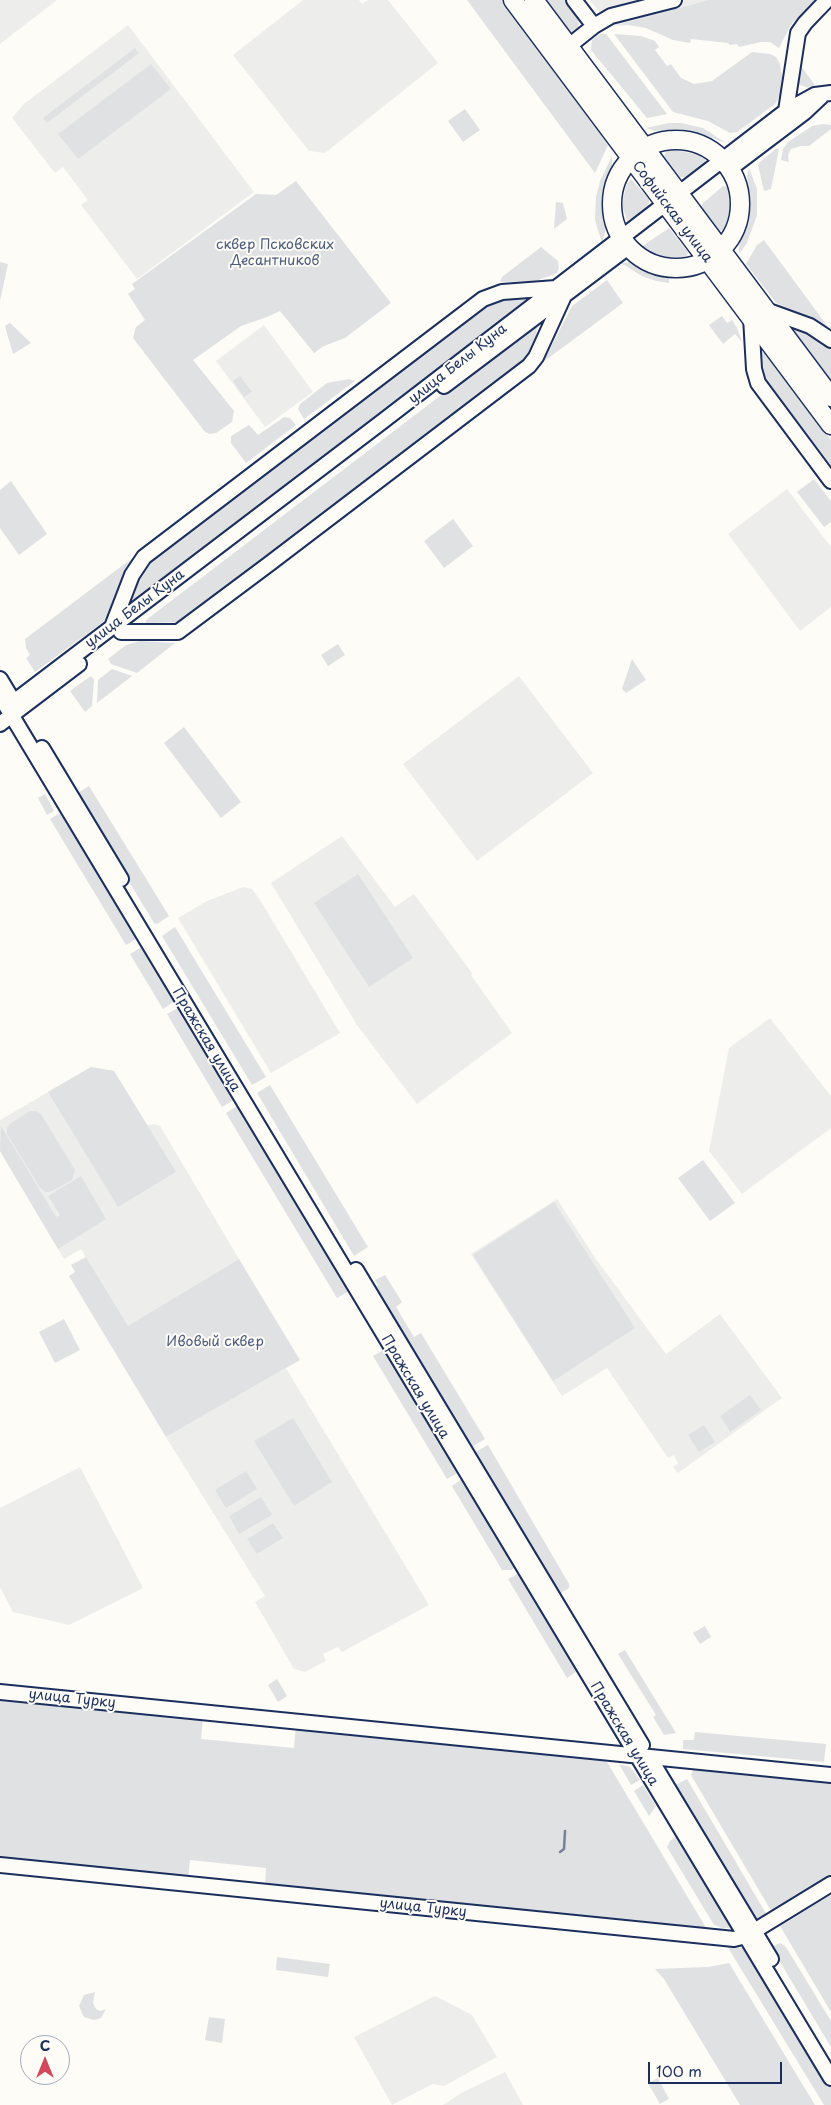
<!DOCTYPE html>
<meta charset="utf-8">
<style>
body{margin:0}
#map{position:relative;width:831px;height:2105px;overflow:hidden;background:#fdfcf7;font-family:"Playpen Sans",sans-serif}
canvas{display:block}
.north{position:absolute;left:20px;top:2035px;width:50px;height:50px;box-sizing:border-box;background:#fdfcf7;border:1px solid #a3aaba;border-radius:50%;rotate:0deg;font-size:14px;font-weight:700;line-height:20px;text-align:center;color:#1b2f5e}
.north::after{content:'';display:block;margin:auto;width:18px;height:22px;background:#d1495b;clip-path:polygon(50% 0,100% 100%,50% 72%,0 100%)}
.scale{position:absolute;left:648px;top:2062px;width:134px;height:22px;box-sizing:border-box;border:2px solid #1b2f5e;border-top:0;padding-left:6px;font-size:15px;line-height:18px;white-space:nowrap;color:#1b2f5e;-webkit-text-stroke:4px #fdfcf7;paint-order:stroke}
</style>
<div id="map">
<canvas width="831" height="2105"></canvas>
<div class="north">С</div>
<div class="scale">100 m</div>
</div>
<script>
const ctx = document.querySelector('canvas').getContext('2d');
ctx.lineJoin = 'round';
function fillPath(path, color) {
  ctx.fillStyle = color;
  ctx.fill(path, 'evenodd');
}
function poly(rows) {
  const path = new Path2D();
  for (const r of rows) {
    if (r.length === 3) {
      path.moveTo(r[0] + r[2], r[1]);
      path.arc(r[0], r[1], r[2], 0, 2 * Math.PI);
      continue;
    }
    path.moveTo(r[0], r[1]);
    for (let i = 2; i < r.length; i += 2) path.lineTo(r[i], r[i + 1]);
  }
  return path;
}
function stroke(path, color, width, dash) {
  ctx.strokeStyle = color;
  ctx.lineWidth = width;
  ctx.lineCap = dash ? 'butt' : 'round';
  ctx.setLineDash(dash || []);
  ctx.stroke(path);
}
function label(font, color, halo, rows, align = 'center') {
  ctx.font = font + ' "Playpen Sans",sans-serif';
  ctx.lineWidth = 4;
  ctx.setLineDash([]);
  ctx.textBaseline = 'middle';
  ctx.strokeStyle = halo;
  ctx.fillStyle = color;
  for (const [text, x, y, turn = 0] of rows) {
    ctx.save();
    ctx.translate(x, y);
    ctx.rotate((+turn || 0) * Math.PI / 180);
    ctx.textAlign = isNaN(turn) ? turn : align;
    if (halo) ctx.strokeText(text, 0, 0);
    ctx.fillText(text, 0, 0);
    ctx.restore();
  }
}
fillPath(poly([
 [0,0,57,0,0,44],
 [303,0,359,0,362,4,368,0,388,0,438,63,325,153,309,151,233,55],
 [590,0,712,0,701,6,622,26,609,25],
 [128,25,254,192,137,279,81,205,88,200,63,167,55,173,12,118,24,104],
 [264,325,313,392,265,427,216,361],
 [787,489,831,547,831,607,800,631,728,534],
 [519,676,593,773,477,861,403,764],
 [342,836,395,907,414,894,472,973,471,975,512,1033,417,1104,357,1025,271,883],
 [243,887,252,889,260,900,340,1033,271,1073,178,918,207,901],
 [770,1018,831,1096,831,1128,742,1194,709,1151,729,1048],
 [91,1067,114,1071,147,1125,154,1124,160,1126,239,1259,128,1327,81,1249,64,1259,0,1151,0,1120],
 [557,1199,596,1259,666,1354,720,1314,782,1398,678,1473,673,1467,678,1464,674,1455,668,1458,607,1368,562,1396,471,1254],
 [286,1368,429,1605,342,1652,338,1647,323,1654,326,1661,305,1672,294,1669,255,1602,265,1596,166,1437],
 [80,1467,143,1588,69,1625,13,1612,0,1587,0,1508],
 [435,1996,472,2015,497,2057,444,2086,433,2084,392,2105,354,2037],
 [505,2072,523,2105,443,2105,461,2093]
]), '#edeeec');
fillPath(poly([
 [467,0,504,0,561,77,608,145,595,173],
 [545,0,569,0,579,17,578,31,571,34],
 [709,0,816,0,792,23,779,48,770,42,761,42,739,47,737,44,730,45,728,43,691,39,690,43,673,40,646,28,622,24],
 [600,34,606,34,667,114,647,118,591,50,592,40],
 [614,34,641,36,655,41,659,47,655,50,667,66,671,64,681,78,694,84,712,81,752,52,770,54,776,57,780,64,783,82,781,94,775,104,737,132,730,133,708,121,673,112],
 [135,48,139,53,47,123,43,118],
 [151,64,171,89,78,159,58,134],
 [800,65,815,85,809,88,800,85,797,79],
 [465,109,480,130,463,142,448,121],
 [669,123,681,123,703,128,726,143,692,131,680,129,654,131,646,128],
 [823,124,831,125,831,129,809,146,801,146,791,149,788,155,789,162,781,160,783,149,788,142,812,126],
 [777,148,779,149,771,189,764,191,758,165,760,162],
 [675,150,700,155,705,158,705,162,687,177,680,177,664,156,667,151],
 [612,156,612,168,604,185,603,198,606,229,602,243,595,220,596,197,600,181],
 [749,168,757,189,757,215,747,243,739,254,739,244,745,231,750,210,747,176],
 [631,179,649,199,649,203,648,207,627,221,623,208,623,199,627,184],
 [296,181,391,303,345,338,324,346,314,353,280,311,267,317,241,326,193,360,234,411,232,422,216,433,210,434,205,432,133,338,136,327,145,320,128,294,135,289,132,284,256,194,276,195],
 [723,186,727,187,730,205,728,218,723,230,720,231,702,209,702,204],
 [556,202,563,203,567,219,554,229],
 [669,228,688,252,687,255,683,257,668,257,654,254,643,247,644,245],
 [764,240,831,331,831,332,776,303,746,264,757,245],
 [541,247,558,261,559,268,557,273,536,281,502,282,500,281,502,277],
 [0,262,8,264,0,301],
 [631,262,655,274,669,276,669,283,656,281,642,276,621,263],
 [607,280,623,303,543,362,572,306],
 [524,296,528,305,134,602,129,600,144,565,485,304,505,297],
 [722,316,727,323,732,320,737,328,742,342,735,334,723,344,709,325],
 [537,322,536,345,521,366,178,622,146,623,146,620],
 [10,323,31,343,13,354,5,326],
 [794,326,797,326,831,348,831,383,793,331],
 [762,352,767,353,831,440,831,473,760,376,759,358],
 [240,376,252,392,244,397,233,381],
 [349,379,355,381,304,419,298,409,300,404,327,383],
 [284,417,290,418,296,425,246,463,231,443,231,436,249,425,258,435],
 [814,479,831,501,831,522,824,527,797,492],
 [11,481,47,534,19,555,0,528,0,490],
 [453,519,473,546,444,568,424,541],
 [135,556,138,559,112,611,102,623,35,672,26,658,30,655,26,648,25,639],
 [140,641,175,643,137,673,111,664,108,659,126,645],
 [338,644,345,655,328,666,321,655],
 [632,659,646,680,626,693,622,689],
 [112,669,132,676,97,703,98,680],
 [91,676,94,680,92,706,85,712,70,691],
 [184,727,241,802,221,818,164,743],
 [89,786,169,916,157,924,154,923,76,794],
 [45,794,54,811,47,815,38,798],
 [63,811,139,937,126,945,50,819],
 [358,874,413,958,369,987,314,903],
 [175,927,266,1077,252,1085,162,936],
 [145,945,176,998,172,1003,163,1009,130,954],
 [183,1008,237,1098,222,1107,167,1014,176,1009],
 [91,1067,114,1071,176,1172,118,1207,48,1092],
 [270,1085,368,1247,354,1256,257,1093],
 [240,1104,352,1289,337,1298,226,1113],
 [30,1111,36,1111,41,1114,75,1170,72,1180,50,1192,46,1192,41,1189,7,1134,7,1128,11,1123],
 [1,1126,56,1217,60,1215,48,1196,81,1176,106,1219,58,1249,0,1151],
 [703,1160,735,1203,710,1221,678,1178],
 [554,1202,635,1328,553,1381,473,1255],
 [86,1257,128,1326,239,1259,300,1360,166,1437,69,1276,75,1272,71,1265],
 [385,1275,402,1302,396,1307,414,1337,421,1333,485,1439,470,1448,374,1288,378,1285,375,1280],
 [64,1319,80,1350,55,1363,39,1332],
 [387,1348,461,1471,447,1479,373,1356],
 [750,1395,761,1410,730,1432,720,1416],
 [293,1418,332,1482,294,1506,254,1441],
 [704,1425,715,1442,699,1452,688,1435],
 [488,1445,569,1584,569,1588,559,1594,474,1453],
 [246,1471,257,1489,226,1508,215,1490],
 [465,1477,518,1566,511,1570,502,1570,452,1486],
 [261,1497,272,1515,239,1534,229,1516],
 [273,1523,283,1538,257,1554,247,1539],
 [522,1572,580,1669,567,1678,508,1579],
 [705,1626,711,1637,700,1644,693,1633],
 [625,1650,676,1733,664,1735,653,1717,656,1715,618,1654],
 [277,1679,287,1696,278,1702,268,1685],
 [0,1696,203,1717,201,1739,294,1748,296,1726,604,1757,708,1931,265,1886,266,1868,190,1860,188,1879,0,1860],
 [695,1732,826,1744,824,1762,683,1749,683,1740,694,1740],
 [619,1764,630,1767,640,1780,631,1785],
 [695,1766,831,1780,831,1879,773,1914,691,1775],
 [687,1779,768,1917,756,1921,674,1786],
 [643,1785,656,1806,649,1816,634,1791],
 [680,1834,736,1928,722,1928,714,1925,667,1847,670,1841],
 [830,1895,831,1898,831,2012,780,1926],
 [780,1943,786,1947,831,2021,831,2047,771,1947],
 [727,1946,742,1948,750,1958,753,1956,831,2086,831,2105,824,2105],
 [277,1957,330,1964,328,1977,276,1970],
 [729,1963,815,2105,740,2105,664,1979,655,1969,708,1967],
 [95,1992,93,2003,96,2009,100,2011,106,2009,101,2018,94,2020,84,2017,79,2006,84,1995],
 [209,2017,225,2019,222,2043,205,2040],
 [658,2078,669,2099,660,2104,648,2083]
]), '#e0e1e3');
stroke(poly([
 [560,1852,564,1849,565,1831]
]), '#76819c', 2.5);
const minor = poly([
 [594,26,611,16,674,0],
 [569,46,594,26,574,0],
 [786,111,798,33,805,23,827,0],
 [731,168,805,112,822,96],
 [766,310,810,326,831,340],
 [751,317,754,369,758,383,831,481],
 [444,386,627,248],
 [112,627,132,575,144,557,483,299,502,292,556,288],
 [121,632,178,632,269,564,529,366,536,357,563,298],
 [0,679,15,704],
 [0,696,831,2078],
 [7,707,383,421,786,111,815,95,831,93],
 [0,724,79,664],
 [42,748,121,879],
 [356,1270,642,1745],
 [0,1692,831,1775],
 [654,1765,771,1959],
 [0,1865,734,1939,746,1936,831,1884]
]);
const major = poly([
 [513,0,831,425],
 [534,0,831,397],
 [676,204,64]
]);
stroke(minor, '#1b2f5e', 18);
stroke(major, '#1b2f5e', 21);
stroke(minor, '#fdfcf7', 14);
stroke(major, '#fdfcf7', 18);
label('14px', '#1b2f5e', '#fdfcf7', [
 ["Софийская улица",672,212,53],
 ["улица Белы Куна",458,364,-38],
 ["улица Белы Куна",135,609,-37],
 ["Пражская улица",206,1040,59],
 ["Пражская улица",415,1387,59],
 ["улица Турку",72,1699,6],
 ["Пражская улица",624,1734,59],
 ["улица Турку",423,1908,6]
]);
label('14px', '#4c5c7f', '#fdfcf7', [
 ["сквер Псковских",275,245],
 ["Десантников",275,261],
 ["Ивовый сквер",215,1342]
]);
</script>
